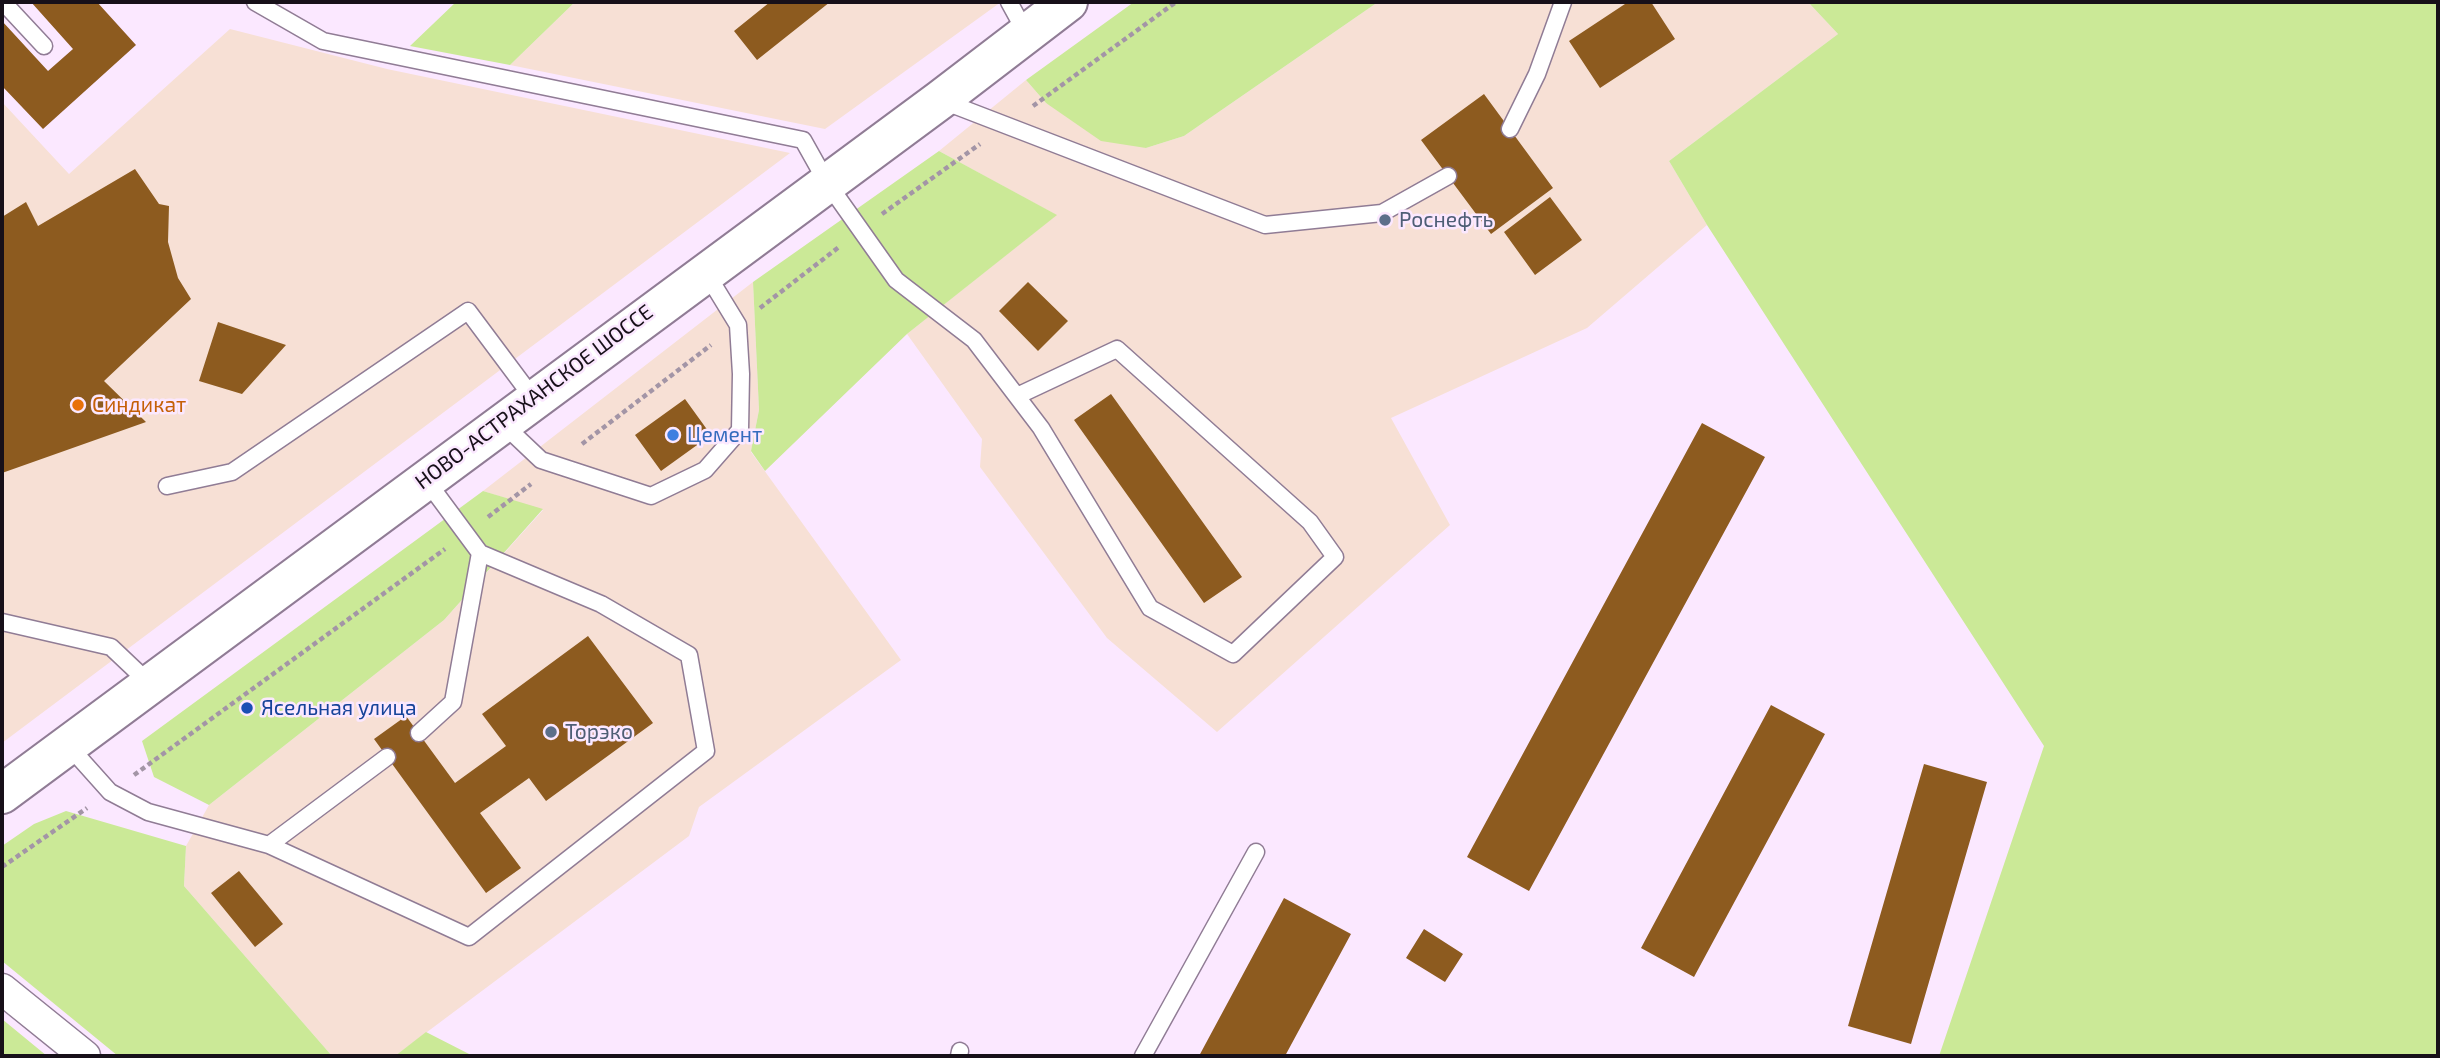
<!DOCTYPE html>
<meta charset="utf-8">
<style>
body{margin:0}
#map{position:relative;width:2440px;height:1058px;overflow:hidden;background:#fbe8ff;font-family:"Exo 2",sans-serif}
canvas{display:block}
.frame{position:absolute;inset:0;border:4px solid #171019;pointer-events:none}
</style>
<div id="map">
<canvas width="2440" height="1058"></canvas>
<div class="frame"></div>
</div>
<script>
const ctx = document.querySelector('canvas').getContext('2d');
ctx.lineJoin = 'round';
function fillPath(path, color) {
  ctx.fillStyle = color;
  ctx.fill(path, 'evenodd');
}
function poly(rows) {
  const path = new Path2D();
  for (const r of rows) {
    path.moveTo(r[0], r[1]);
    for (let i = 2; i < r.length; i += 2) path.lineTo(r[i], r[i + 1]);
  }
  return path;
}
function stroke(path, color, width, dash) {
  ctx.strokeStyle = color;
  ctx.lineWidth = width;
  ctx.lineCap = dash ? 'butt' : 'round';
  ctx.setLineDash(dash || []);
  ctx.stroke(path);
}
function label(font, color, halo, rows, align = 'center') {
  ctx.font = font + ' "Exo 2",sans-serif';
  ctx.lineWidth = 5;
  ctx.setLineDash([]);
  ctx.textBaseline = 'middle';
  ctx.strokeStyle = halo;
  ctx.fillStyle = color;
  for (const [text, x, y, turn = 0] of rows) {
    ctx.save();
    ctx.translate(x, y);
    ctx.rotate((+turn || 0) * Math.PI / 180);
    ctx.textAlign = isNaN(turn) ? turn : align;
    if (halo) ctx.strokeText(text, 0, 0);
    ctx.fillText(text, 0, 0);
    ctx.restore();
  }
}
fillPath(poly([
 [575,2,1001,2,825,129,510,65],
 [1378,2,1808,2,1838,34,1669,161,1707,225,1587,328,1391,418,1450,525,1217,732,1107,638,980,467,982,439,907,334,1056,215,939,151,1026,80,1046,103,1146,148,1184,136],
 [230,29,387,69,790,153,2,743,2,102,69,174],
 [753,282,759,410,751,452,901,660,699,807,689,836,395,1056,332,1056,184,886,186,846,209,805,444,620,543,510,483,491]
]), '#f7e0d5');
fillPath(poly([
 [456,2,575,2,510,65,410,46],
 [1134,2,1378,2,1184,136,1146,148,1101,141,1046,103,1026,80],
 [1808,2,2438,2,2438,1056,1939,1056,2044,746,1707,225,1669,161,1838,34],
 [939,151,1057,215,907,334,765,471,751,451,759,410,753,282],
 [483,491,543,509,444,620,209,805,154,777,142,741],
 [66,811,186,846,184,886,332,1056,118,1056,2,961,2,846,34,824],
 [2,1019,47,1056,2,1056],
 [426,1032,473,1056,395,1056]
]), '#cbe997');
fillPath(poly([
 [31,2,97,2,136,45,43,129,2,86,2,21,48,71,73,49],
 [770,2,830,2,757,60,734,31],
 [1628,2,1651,2,1675,39,1600,88,1569,41],
 [1484,94,1553,188,1491,234,1421,140],
 [135,169,159,204,169,206,168,242,178,278,191,299,104,381,146,422,2,473,2,217,26,202,38,226],
 [1550,197,1582,240,1535,275,1504,232],
 [1028,282,1068,321,1038,351,999,311],
 [218,322,286,345,242,394,199,381],
 [1111,394,1242,577,1204,603,1074,420],
 [685,399,711,435,661,471,635,435],
 [1702,423,1765,457,1529,891,1467,857],
 [588,636,653,723,546,801,529,778,480,813,521,868,486,893,374,739,406,716,455,783,506,746,482,714],
 [1771,705,1825,734,1694,977,1641,948],
 [1924,764,1987,782,1911,1044,1848,1026],
 [239,871,283,924,255,947,211,893],
 [1284,898,1351,934,1285,1056,1199,1056],
 [1424,929,1463,954,1445,982,1406,958]
]), '#8d5b1f');
const lane = poly([
 [3,2,44,46],
 [255,2,323,41,803,140,826,181,896,280,974,340,1041,428,1150,608,1233,654,1335,557,1310,522,1117,349,1017,396],
 [1009,2,1026,33],
 [943,101,1265,225,1382,213,1448,176],
 [1510,129,1537,74,1563,2],
 [503,424,541,460,651,496,705,470,740,430,741,374,738,325,705,271],
 [167,486,232,472,468,311,533,398],
 [2,622,111,647,149,683],
 [419,733,453,702,480,553,426,480],
 [67,744,110,792,148,812,269,845,387,757],
 [269,845,469,937,706,751,689,655,601,604,480,553],
 [959,1056,960,1051],
 [1143,1056,1256,852]
]);
const street = poly([
 [2,989,85,1056]
]);
const primary = poly([
 [2,794,940,100,1068,2]
]);
stroke(lane, '#907c95', 19);
stroke(street, '#907c95', 33);
stroke(primary, '#907c95', 42);
stroke(poly([
 [1033,106,1176,2],
 [882,214,980,144],
 [760,308,839,247],
 [582,444,711,345],
 [488,517,531,484],
 [134,775,445,549],
 [2,867,87,808]
]), '#a395a6', 4.5, [5, 3.5]);
stroke(lane, '#fff', 16);
stroke(street, '#fff', 30);
stroke(primary, '#fff', 38);
for (const [x, y, r, color] of [
 [1385,220,7,"#5c6f8a"],
 [78,405,7,"#e8710a"],
 [673,435,7,"#3f7fe0"],
 [247,708,7,"#1a4fb4"],
 [551,732,7,"#5c6f8a"]
]) {
  const dot = new Path2D();
  dot.arc(x, y, r, 0, 2 * Math.PI);
  ctx.fillStyle = color;
  ctx.fill(dot);
  stroke(dot, '#fbe8ff', 2.5);
}
label('21px', '#4e5e75', '#fbe8ff', [
 ["Роснефть",1399,220],
 ["Торэко",565,732]
], 'left');
label('21px', '#171019', '#fbe8ff', [
 ["НОВО-АСТРАХАНСКОЕ ШОССЕ",534,397,-37]
]);
label('21px', '#c56008', '#fbe8ff', [
 ["Синдикат",92,405]
], 'left');
label('21px', '#366cbe', '#fbe8ff', [
 ["Цемент",687,435]
], 'left');
label('21px', '#164399', '#fbe8ff', [
 ["Ясельная улица",261,708]
], 'left');
</script>
